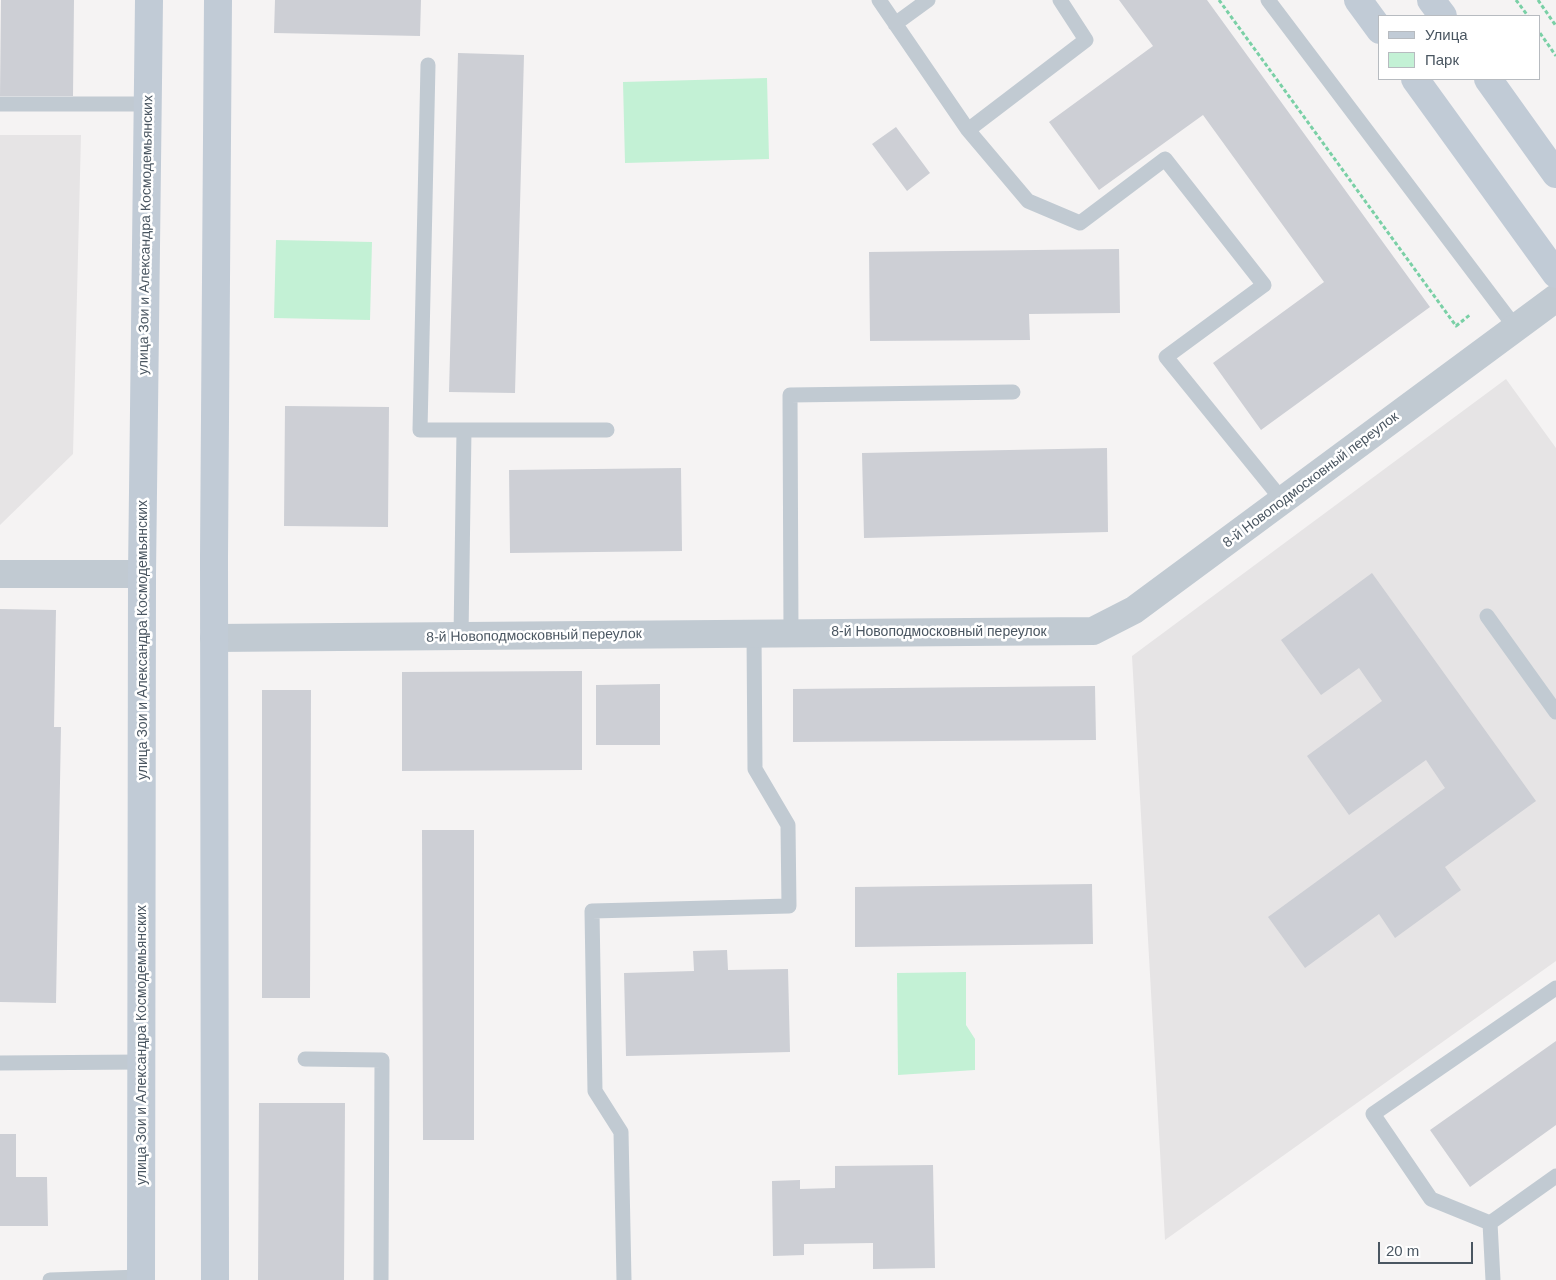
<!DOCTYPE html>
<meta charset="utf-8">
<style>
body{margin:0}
#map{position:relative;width:1556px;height:1280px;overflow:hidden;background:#f5f3f3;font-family:Arial,sans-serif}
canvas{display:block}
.legend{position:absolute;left:1378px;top:15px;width:162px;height:65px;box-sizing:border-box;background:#fff;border:1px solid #b7bbc0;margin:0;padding:6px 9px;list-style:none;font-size:15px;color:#4a5661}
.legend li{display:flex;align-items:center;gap:10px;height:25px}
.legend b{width:25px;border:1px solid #b7bbc0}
.scale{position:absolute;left:1378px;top:1242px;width:95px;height:22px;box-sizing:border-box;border:2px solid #4a5661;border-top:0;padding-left:6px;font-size:15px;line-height:18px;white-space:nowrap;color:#4a5661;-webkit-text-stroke:4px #fff;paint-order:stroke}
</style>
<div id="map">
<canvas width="1556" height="1280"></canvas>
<ul class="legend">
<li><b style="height:6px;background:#c1cbd6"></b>Улица</li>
<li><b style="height:14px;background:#c3f1d5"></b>Парк</li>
</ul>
<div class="scale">20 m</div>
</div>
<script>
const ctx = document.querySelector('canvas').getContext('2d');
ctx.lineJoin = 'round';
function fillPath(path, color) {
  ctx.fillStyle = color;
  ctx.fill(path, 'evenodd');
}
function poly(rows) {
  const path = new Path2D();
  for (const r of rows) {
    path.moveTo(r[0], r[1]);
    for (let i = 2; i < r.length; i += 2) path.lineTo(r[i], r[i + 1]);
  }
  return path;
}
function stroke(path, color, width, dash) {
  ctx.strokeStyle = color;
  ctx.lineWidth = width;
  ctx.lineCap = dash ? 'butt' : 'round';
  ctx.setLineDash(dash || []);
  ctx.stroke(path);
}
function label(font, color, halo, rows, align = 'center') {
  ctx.font = font + ' Arial,sans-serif';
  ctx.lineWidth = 5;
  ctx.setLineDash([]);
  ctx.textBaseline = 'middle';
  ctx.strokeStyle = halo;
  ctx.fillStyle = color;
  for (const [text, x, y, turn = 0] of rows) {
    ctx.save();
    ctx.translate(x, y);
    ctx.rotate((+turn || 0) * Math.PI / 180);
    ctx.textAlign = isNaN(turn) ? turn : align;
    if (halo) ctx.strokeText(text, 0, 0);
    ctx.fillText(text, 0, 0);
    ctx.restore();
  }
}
fillPath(poly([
 [0,135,81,135,73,454,0,525],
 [1506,379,1556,448,1556,961,1165,1240,1132,656]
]), '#e6e4e5');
fillPath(poly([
 [767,78,769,159,625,163,623,82],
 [276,240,372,242,370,320,274,318],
 [966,972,966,1025,975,1039,975,1070,898,1075,897,973]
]), '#c3f1d5');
fillPath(poly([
 [1,0,74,0,73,96,0,96],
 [275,0,421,0,420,36,274,33],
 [1119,0,1207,0,1430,307,1261,430,1213,363,1324,282,1203,115,1099,190,1049,122,1153,46],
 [458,53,524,55,515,393,449,392],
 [896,127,930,173,907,191,872,144],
 [1119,249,1120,313,1029,314,1030,340,870,341,869,252],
 [285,406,389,407,388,527,284,526],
 [1107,448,1108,532,864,538,862,453],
 [681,468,682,551,510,553,509,470],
 [1372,573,1536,801,1445,867,1461,890,1395,938,1379,914,1305,968,1268,917,1445,788,1426,760,1349,815,1307,756,1382,701,1359,668,1321,695,1281,640],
 [0,609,56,610,54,727,61,727,56,1003,0,1002],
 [582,671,582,770,402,771,402,672],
 [660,684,660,745,596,745,596,685],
 [1095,686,1096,740,793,742,793,689],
 [262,690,311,690,310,998,262,998],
 [422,830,474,830,474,1140,423,1140],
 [1092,884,1093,944,855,947,855,887],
 [727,950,728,970,788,969,790,1052,626,1056,624,973,694,971,693,951],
 [1556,1041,1556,1125,1470,1187,1430,1130],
 [259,1103,345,1103,344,1280,258,1280],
 [0,1134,16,1134,16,1177,47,1177,48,1226,0,1226],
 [933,1165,935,1268,873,1269,873,1243,804,1244,804,1255,773,1256,772,1181,800,1180,800,1189,835,1188,835,1166]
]), '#cdcfd5');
stroke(poly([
 [1219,0,1456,326,1471,314],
 [1516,0,1528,16],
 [1538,0,1556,26],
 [1540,33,1556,56]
]), '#7ad0a6', 3, [4, 2.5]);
stroke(poly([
 [879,0,968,130,1028,201,1080,223,1165,159,1264,285,1166,357,1283,501],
 [1268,0,1515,327],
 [895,24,928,0],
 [428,65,420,430,464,430,461,637],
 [0,104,148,104],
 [968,130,1086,40,1060,0],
 [464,430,607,430],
 [1487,616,1556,712],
 [791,633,790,395,1013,392],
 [305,1059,382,1060,381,1280],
 [0,1063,142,1062],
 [1490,1223,1431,1199,1373,1114,1556,988],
 [50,1280,141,1277],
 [624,1280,621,1132,595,1091,592,911,789,906,788,825,755,769,754,633],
 [1493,1280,1490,1223,1556,1176]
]), '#c1cad2', 15);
stroke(poly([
 [0,574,142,574],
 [214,638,1093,631,1134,610,1556,298]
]), '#c1cad2', 28);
stroke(poly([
 [1358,0,1380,30],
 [1431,0,1443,16],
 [1415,79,1556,274],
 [1488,79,1556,174],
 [141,1280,142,574,149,0],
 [215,1280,214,557,218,0]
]), '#c1cbd6', 28);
label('14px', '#4a5661', '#fff', [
 ["улица Зои и Александра Космодемьянских",146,235,-89],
 ["8-й Новоподмосковный переулок",1311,480,-37],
 ["8-й Новоподмосковный переулок",939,632],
 ["8-й Новоподмосковный переулок",534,636,-1],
 ["улица Зои и Александра Космодемьянских",143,640,-90],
 ["улица Зои и Александра Космодемьянских",142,1045,-90]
]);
</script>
